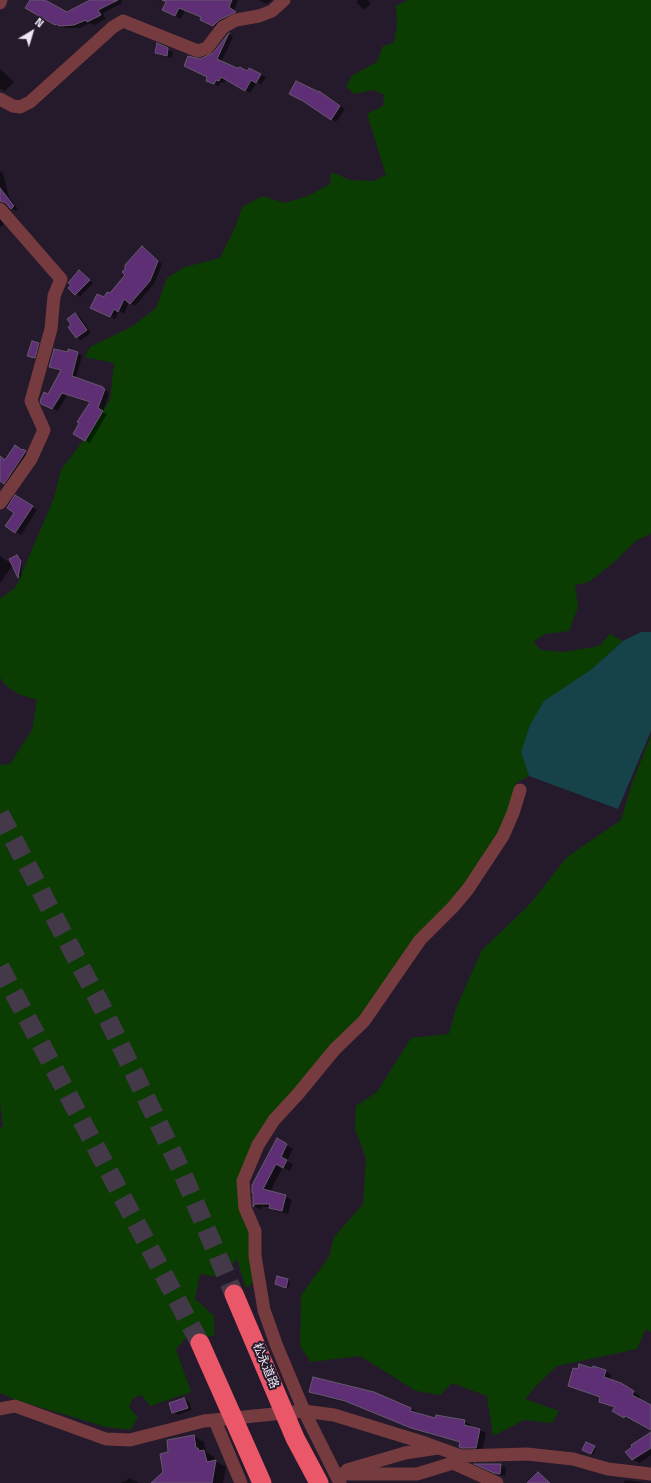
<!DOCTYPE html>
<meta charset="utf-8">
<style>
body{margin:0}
#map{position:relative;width:651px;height:1483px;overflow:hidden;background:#251a2b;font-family:"Titillium Web",sans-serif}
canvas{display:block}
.north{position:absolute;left:12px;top:12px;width:40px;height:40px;-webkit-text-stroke:3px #251a2b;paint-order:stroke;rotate:38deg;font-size:11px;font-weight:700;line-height:16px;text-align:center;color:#efe8f4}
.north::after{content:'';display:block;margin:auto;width:14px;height:18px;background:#efe8f4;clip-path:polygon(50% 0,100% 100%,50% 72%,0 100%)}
</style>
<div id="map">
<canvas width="651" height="1483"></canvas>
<div class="north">N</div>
</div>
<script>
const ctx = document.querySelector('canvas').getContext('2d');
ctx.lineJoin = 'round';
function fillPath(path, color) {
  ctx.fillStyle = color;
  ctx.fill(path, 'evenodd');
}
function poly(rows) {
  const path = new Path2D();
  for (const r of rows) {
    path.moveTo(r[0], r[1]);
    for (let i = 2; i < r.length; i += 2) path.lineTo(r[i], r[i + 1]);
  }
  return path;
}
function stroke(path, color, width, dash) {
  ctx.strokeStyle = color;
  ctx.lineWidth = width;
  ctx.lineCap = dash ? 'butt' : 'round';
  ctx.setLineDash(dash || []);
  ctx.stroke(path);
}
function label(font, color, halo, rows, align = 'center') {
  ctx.font = font + ' "Titillium Web","Noto Sans JP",sans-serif';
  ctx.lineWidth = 4;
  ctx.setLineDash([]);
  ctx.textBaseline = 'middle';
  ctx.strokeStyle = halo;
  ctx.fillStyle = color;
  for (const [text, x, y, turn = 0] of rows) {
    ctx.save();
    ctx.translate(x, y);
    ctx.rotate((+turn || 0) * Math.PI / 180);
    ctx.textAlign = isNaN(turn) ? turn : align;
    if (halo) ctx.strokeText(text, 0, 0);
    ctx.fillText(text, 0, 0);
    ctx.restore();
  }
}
fillPath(poly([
 [408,0,651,0,651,533,649,535,637,540,612,564,589,582,575,585,578,607,569,631,545,634,533,642,541,650,564,652,599,646,610,634,623,641,592,669,521,752,529,776,516,783,505,819,487,853,465,887,368,1009,297,1092,239,1189,242,1218,248,1230,253,1283,246,1288,237,1259,218,1277,200,1274,195,1299,214,1316,214,1336,187,1337,176,1349,191,1392,150,1406,142,1395,133,1398,129,1407,138,1418,130,1430,106,1427,16,1400,0,1393,0,1127,3,1127,0,1102,0,765,10,764,32,730,37,700,18,694,4,684,0,677,0,599,16,587,54,498,61,470,86,437,110,400,114,363,85,357,90,347,133,326,156,308,167,278,185,267,220,258,236,225,242,207,262,196,285,203,308,196,330,184,331,172,350,180,373,181,386,175,367,114,383,106,384,95,374,90,354,94,346,86,353,75,377,62,383,46,394,43,397,25,396,6],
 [651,736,651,1332,646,1329,637,1349,557,1366,536,1386,525,1399,559,1411,552,1423,524,1420,493,1436,487,1396,452,1383,440,1395,416,1391,360,1356,311,1362,300,1346,301,1295,329,1257,334,1237,363,1204,366,1158,355,1129,356,1106,377,1092,411,1038,449,1034,456,1008,482,950,530,904,567,857,621,820,632,783]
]), '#0b3d03');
fillPath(poly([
 [641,632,651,632,651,731,618,809,529,776,521,752,530,725,544,701,592,669,623,641]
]), '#164249');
fillPath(poly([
 [32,0,43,0,67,13,92,0,123,0,121,1,122,3,103,13,106,19,94,25,90,23,80,28,66,28,62,26,61,28,27,8],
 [159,0,238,0,234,11,241,15,220,29,207,23,202,18,185,10,181,19,169,13,166,3],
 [259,0,272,0,267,4],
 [358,0,368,0,371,4,364,10,356,2],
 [229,34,233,37,221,62,247,72,249,69,266,77,261,85,257,82,250,93,226,79,224,83,221,82,219,86,212,83,200,60,214,54],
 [158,45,173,52,172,58,161,56,156,53],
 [0,69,14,82,5,91,0,89],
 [325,96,345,109,336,122,331,119],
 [0,171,3,173,9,197,18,209,16,211,6,204,0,205],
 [0,219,4,224,0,227],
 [143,248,162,264,154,284,135,306,129,302,124,314,119,311,115,319,96,310,105,299,110,295,126,275],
 [79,272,93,283,80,297,69,288],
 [75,314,80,317,91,333,81,340,76,337,73,325],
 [38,344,44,347,40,360,29,355],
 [68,353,77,353,82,356,76,378,103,388,108,391,107,392,109,393,103,412,107,414,90,443,75,433,90,403,67,395,58,411,47,406,48,396,61,371,50,367],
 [23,450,28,453,9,486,0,480,0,464],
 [21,499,37,510,21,535,16,532,15,513],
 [0,556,13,565,17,556,20,557,22,563,21,578,13,565,0,583],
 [277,1140,293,1149,287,1161,293,1164,290,1171,283,1167,270,1192,285,1196,292,1200,288,1214,276,1211,270,1207,262,1207,260,1210,254,1206,253,1185],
 [288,1280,290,1282,288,1288,276,1284],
 [593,1369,605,1371,612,1375,610,1380,628,1388,640,1396,638,1399,651,1406,651,1429,632,1419,631,1421,614,1411,615,1408,600,1401,601,1398,576,1389,569,1386],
 [310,1391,373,1393,411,1409,417,1412,416,1414,436,1419,464,1421,471,1425,470,1427,480,1430,486,1433,482,1451,467,1450,460,1446,461,1443,419,1431,353,1404,316,1395],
 [184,1399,189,1402,192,1410,178,1415,173,1412],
 [651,1433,651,1455,639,1463,632,1459],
 [194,1436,204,1442,206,1452,214,1457,215,1461,226,1467,223,1483,151,1483,164,1472,169,1453],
 [586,1444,596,1448,593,1455,583,1450],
 [501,1465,506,1468,505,1476,500,1475,480,1466],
 [130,1478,139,1483,121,1483],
 [625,1480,640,1482,644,1483,624,1483]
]), '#0007');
const building = poly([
 [30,0,45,0,67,12,90,0,118,0,98,10,101,15,87,22,86,20,74,25,59,26,56,24,55,25,25,8,30,0],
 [162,0,232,0,229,7,236,12,219,20,213,26,200,20,201,17,179,8,175,16,162,10,166,2,162,0],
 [229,33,217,59,237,68,240,67,247,71,249,68,261,74,256,83,251,80,245,91,221,77,219,81,216,80,214,84,206,81,207,77,184,66,188,56,200,59,213,53,229,33],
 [157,43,168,48,167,56,155,53,157,43],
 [296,81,319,92,319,91,340,106,331,120,303,101,289,94,296,81],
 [0,188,14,206,11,209,6,203,0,201,0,188],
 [142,246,158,261,150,281,130,304,124,299,118,312,114,309,110,317,90,308,97,294,104,297,107,292,110,293,125,275,122,272,125,269,125,265,142,246],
 [79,270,90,280,75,295,68,288,71,285,68,283,79,270],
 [75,313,87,330,76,338,68,327,71,325,67,319,75,313],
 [32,341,39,343,35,358,27,356,32,341],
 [54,349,68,352,68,349,78,352,72,376,103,387,103,389,105,389,98,408,103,411,85,441,73,434,79,423,77,422,90,402,62,393,52,409,41,404,40,401,44,392,48,394,61,370,49,367,54,349],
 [15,445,22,450,23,449,26,451,4,484,0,481,0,456,5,460,15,445],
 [15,495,33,506,15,533,5,526,14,513,7,508,15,495],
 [17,555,21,561,18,578,9,559,17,555],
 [277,1138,287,1144,281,1157,287,1160,283,1168,276,1164,263,1189,286,1195,282,1211,269,1208,270,1204,255,1204,253,1207,253,1193,252,1193,252,1185,277,1138],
 [277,1276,288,1279,286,1288,275,1284,277,1276],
 [579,1364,592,1368,593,1366,606,1370,604,1377,621,1383,634,1391,632,1395,651,1405,651,1430,625,1416,624,1418,612,1411,615,1407,599,1402,600,1397,568,1386,573,1368,578,1369,579,1364],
 [313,1377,374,1392,411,1408,410,1411,435,1418,436,1415,465,1420,464,1425,480,1429,476,1448,462,1448,459,1447,460,1442,411,1428,345,1401,309,1392,313,1377],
 [184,1398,188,1408,172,1413,169,1403,184,1398],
 [651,1432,651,1448,632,1460,625,1452,632,1447,631,1445,651,1432],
 [194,1435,196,1448,198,1448,199,1451,204,1450,207,1462,216,1460,212,1483,151,1483,163,1472,160,1454,168,1452,167,1440,194,1435],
 [586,1442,595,1446,591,1454,582,1450,586,1442],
 [474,1464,501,1464,500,1474,494,1473,474,1464],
 [538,1472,550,1483,527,1483,538,1472]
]);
fillPath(building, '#5f2f75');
stroke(building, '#66596d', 1);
stroke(poly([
 [0,814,101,1005,182,1172,234,1294],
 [0,967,200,1343]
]), '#433949', 19, [19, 10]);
stroke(poly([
 [0,3,1,0],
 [0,99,13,106,20,107,30,102,113,27,123,21,198,51,207,48,223,27,236,20,259,16,272,11,284,0],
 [0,209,61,279,54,296,51,329,31,401,44,430,31,459,0,503],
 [0,1409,15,1406,106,1439,130,1440,204,1421,304,1411,334,1415,425,1443,461,1456,527,1454,573,1459,608,1469,651,1474],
 [215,1421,241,1483],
 [347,1470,405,1453,438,1448],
 [335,1474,417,1474,453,1463,497,1483],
 [340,1483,304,1411,276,1344,264,1310,255,1256,255,1231,245,1208,243,1181,258,1145,274,1120,298,1094,335,1049,364,1021,420,940,453,907,468,889,503,836,513,813,520,790]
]), '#753b3f', 13);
stroke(poly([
 [234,1294,295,1438,319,1483],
 [200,1343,262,1483]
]), '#ea5768', 19);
label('12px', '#efe8f4', '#251a2b', [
 ["松永道路",265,1366,67]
]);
</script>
